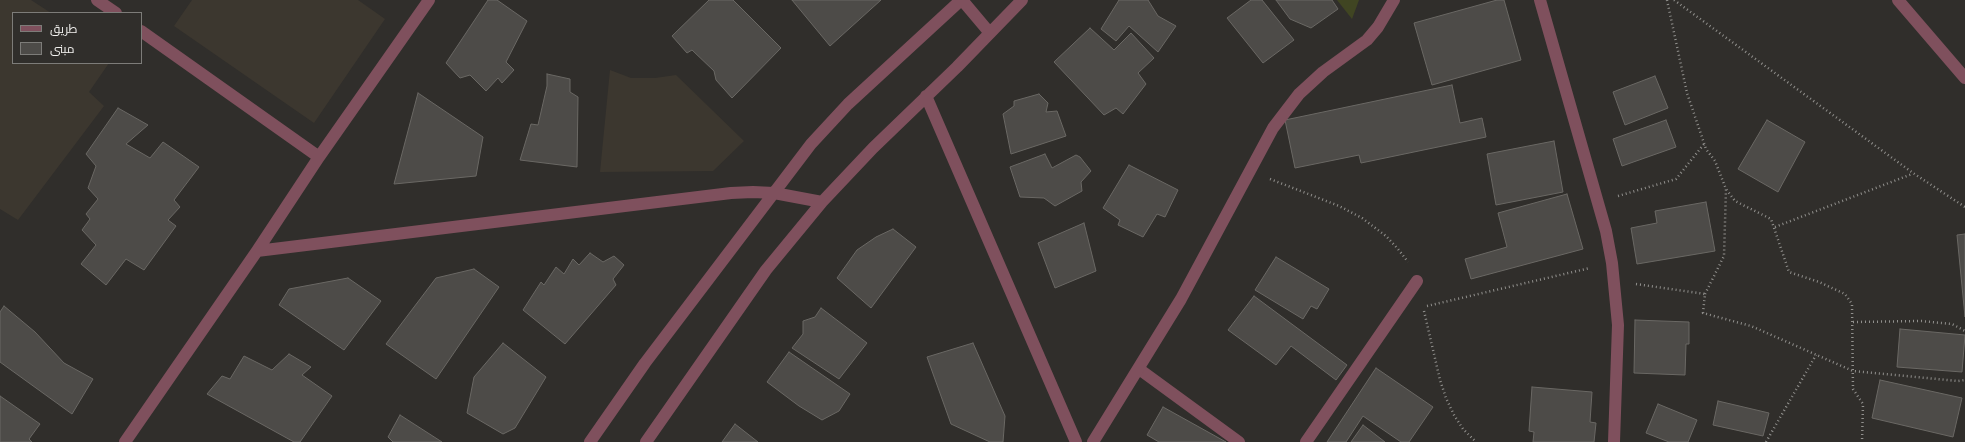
<!DOCTYPE html>
<meta charset="utf-8">
<style>
body{margin:0}
#map{position:relative;width:1965px;height:442px;overflow:hidden;background:#302e2b;font-family:Georgia,Cairo,serif}
canvas{display:block}
.legend{position:absolute;left:12px;top:12px;width:130px;height:52px;box-sizing:border-box;background:#302e2b;border:1px solid #7d7c79;margin:0;padding:5px 7px;list-style:none;font-size:12px;color:#f1f0ee}
.legend li{display:flex;align-items:center;gap:8px;height:20px}
.legend b{width:20px;border:1px solid #7d7c79}
</style>
<div id="map">
<canvas width="1965" height="442"></canvas>
<ul class="legend">
<li><b style="height:5px;background:#7f505d"></b>طريق</li>
<li><b style="height:11px;background:#4d4b48"></b>مبنى</li>
</ul>
</div>
<script>
const ctx = document.querySelector('canvas').getContext('2d');
ctx.lineJoin = 'round';
function fillPath(path, color) {
  ctx.fillStyle = color;
  ctx.fill(path, 'evenodd');
}
function poly(rows) {
  const path = new Path2D();
  for (const r of rows) {
    path.moveTo(r[0], r[1]);
    for (let i = 2; i < r.length; i += 2) path.lineTo(r[i], r[i + 1]);
  }
  return path;
}
function stroke(path, color, width, dash) {
  ctx.strokeStyle = color;
  ctx.lineWidth = width;
  ctx.lineCap = dash ? 'butt' : 'round';
  ctx.setLineDash(dash || []);
  ctx.stroke(path);
}
fillPath(poly([
 [0,0,31,0,51,13,13,13,13,63,109,63,89,92,104,106,18,220,0,209],
 [192,0,358,0,385,19,314,123,174,26],
 [610,70,631,78,655,78,676,75,744,141,713,171,600,172]
]), '#3c372f');
fillPath(poly([
 [1337,0,1359,0,1352,19]
]), '#404522');
const building = poly([
 [488,0,497,0,527,21,506,62,514,70,502,83,498,78,486,91,470,75,460,78,446,63,488,0],
 [709,0,733,0,781,48,732,98,716,80,714,71,692,50,687,53,672,36,709,0],
 [792,0,881,0,830,46,792,0],
 [1119,0,1148,0,1158,16,1176,26,1158,52,1129,26,1116,41,1101,29,1119,0],
 [1251,0,1262,0,1294,40,1263,63,1227,18,1251,0],
 [1276,0,1332,0,1338,9,1311,28,1290,19,1276,0],
 [1497,0,1504,0,1521,60,1432,85,1414,23,1497,0],
 [1090,28,1114,50,1131,33,1154,58,1138,73,1146,84,1123,114,1116,108,1104,115,1054,62,1090,28],
 [547,74,570,79,570,92,578,97,577,167,520,160,531,124,538,125,547,86,547,74],
 [1655,76,1668,108,1625,125,1613,92,1655,76],
 [1452,85,1460,123,1482,118,1486,137,1361,163,1359,155,1295,168,1285,120,1452,85],
 [418,93,483,137,476,176,394,184,418,93],
 [1039,94,1048,103,1046,112,1057,111,1066,136,1011,154,1003,114,1014,106,1014,101,1039,94],
 [118,108,148,125,126,144,150,158,163,142,199,167,174,200,180,207,168,220,176,226,144,270,126,259,106,285,81,264,96,245,82,230,90,219,86,214,98,199,88,188,96,166,86,154,118,108],
 [1666,120,1676,147,1622,166,1613,139,1666,120],
 [1767,120,1805,142,1778,192,1738,169,1767,120],
 [1554,141,1563,192,1496,205,1487,154,1554,141],
 [1045,154,1052,168,1076,155,1080,157,1091,171,1081,182,1082,191,1055,206,1044,198,1020,197,1010,167,1045,154],
 [1129,165,1178,190,1165,217,1157,214,1143,237,1118,225,1120,220,1103,208,1129,165],
 [1567,194,1583,249,1471,279,1465,259,1507,247,1498,213,1567,194],
 [1706,202,1715,251,1637,264,1631,228,1657,223,1655,211,1706,202],
 [1084,223,1096,271,1055,288,1038,243,1084,223],
 [893,229,916,247,871,308,837,278,857,250,876,237,893,229],
 [1965,234,1965,317,1957,235,1965,234],
 [590,253,603,262,614,256,624,265,613,279,616,285,565,344,523,310,541,282,544,285,556,267,564,274,573,259,579,265,590,253],
 [1276,257,1329,289,1317,309,1311,306,1303,319,1255,290,1276,257],
 [474,269,499,287,436,379,386,344,436,278,474,269],
 [348,278,381,301,344,350,279,305,289,289,348,278],
 [1254,296,1347,365,1336,380,1291,346,1276,365,1228,330,1254,296],
 [4,306,35,332,64,363,93,379,72,414,0,362,0,312,4,306],
 [821,308,867,343,839,379,792,348,803,334,803,321,815,317,821,308],
 [1635,320,1689,322,1689,344,1686,344,1685,375,1634,373,1635,320],
 [1900,329,1965,335,1962,372,1897,367,1900,329],
 [503,343,546,377,515,428,503,434,467,413,474,377,503,343],
 [973,343,1005,416,1003,442,990,442,951,424,927,357,973,343],
 [789,352,850,394,839,411,822,420,799,406,767,382,789,352],
 [289,354,311,367,302,375,332,396,300,442,294,442,207,394,222,376,230,379,244,356,272,370,289,354],
 [1376,368,1433,407,1409,442,1401,442,1363,416,1346,442,1327,442,1376,368],
 [1880,380,1962,398,1953,437,1872,418,1880,380],
 [1532,387,1592,392,1590,422,1596,423,1594,442,1533,442,1534,432,1529,431,1532,387],
 [0,396,40,424,29,439,32,442,0,442,0,396],
 [1718,401,1769,413,1763,436,1713,425,1718,401],
 [1658,404,1697,420,1688,442,1669,442,1646,433,1658,404],
 [1163,407,1226,442,1159,442,1147,435,1163,407],
 [400,415,442,442,393,442,388,437,400,415],
 [735,424,758,442,722,442,735,424],
 [1363,425,1385,442,1351,442,1363,425]
]);
fillPath(building, '#4d4b48');
stroke(building, '#6a6864', 1);
stroke(poly([
 [1667,0,1687,93,1706,149,1715,161,1726,189,1735,201,1771,219,1789,272,1819,282,1845,294,1852,304,1853,389,1863,404,1862,442],
 [1674,0,1913,173,1965,207],
 [1270,179,1339,206,1362,218,1386,236,1398,249,1408,262],
 [1618,196,1676,179,1704,144],
 [1775,227,1912,174],
 [1636,284,1705,294,1703,313,1751,326,1853,371,1958,381,1965,380],
 [1705,294,1724,256,1726,189],
 [1427,306,1590,268],
 [1424,311,1440,380,1446,398,1454,415,1463,429,1476,442],
 [1853,322,1921,321,1952,324,1965,331],
 [1766,442,1816,355]
]), '#91908d', 2.5, [1, 3]);
stroke(poly([
 [1540,0,1606,231,1612,263,1618,325,1614,442],
 [1139,369,1239,442],
 [1306,442,1417,281]
]), '#7f505d', 12);
stroke(poly([
 [97,0,116,13],
 [962,0,989,32],
 [1898,0,1965,78],
 [141,31,319,157],
 [926,96,1076,442],
 [257,251,731,193,753,192,774,193,822,202],
 [125,442,257,251,319,157,429,0],
 [590,442,645,363,811,144,848,104,961,0],
 [646,442,766,270,822,202,873,148,957,67,1022,0],
 [1093,442,1181,299,1273,128,1299,94,1323,72,1367,40,1378,27,1394,0]
]), '#7f505d', 12);
</script>
